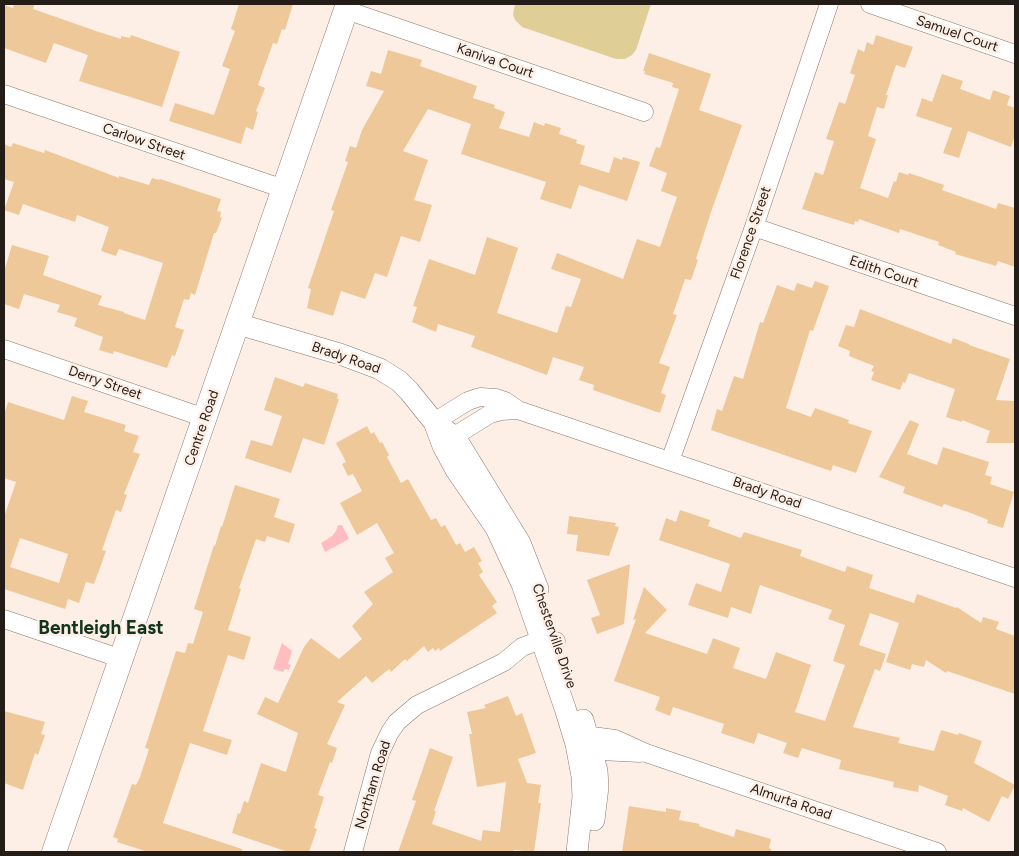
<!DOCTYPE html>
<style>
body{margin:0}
#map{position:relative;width:1019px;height:856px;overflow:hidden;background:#feefe6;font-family:Figtree,sans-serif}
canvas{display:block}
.frame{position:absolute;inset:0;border:5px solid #241c16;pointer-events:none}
</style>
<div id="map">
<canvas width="1019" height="856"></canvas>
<div class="frame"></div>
</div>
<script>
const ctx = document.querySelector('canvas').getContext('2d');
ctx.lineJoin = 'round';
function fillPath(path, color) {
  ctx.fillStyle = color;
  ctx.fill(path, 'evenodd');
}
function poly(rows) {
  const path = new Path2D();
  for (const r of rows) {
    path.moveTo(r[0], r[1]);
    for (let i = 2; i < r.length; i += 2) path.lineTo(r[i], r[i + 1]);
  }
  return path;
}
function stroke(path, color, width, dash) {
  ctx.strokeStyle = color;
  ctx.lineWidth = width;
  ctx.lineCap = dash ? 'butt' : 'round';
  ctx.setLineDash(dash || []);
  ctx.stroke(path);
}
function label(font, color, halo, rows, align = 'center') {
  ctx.font = font + ' Figtree,sans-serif';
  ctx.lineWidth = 5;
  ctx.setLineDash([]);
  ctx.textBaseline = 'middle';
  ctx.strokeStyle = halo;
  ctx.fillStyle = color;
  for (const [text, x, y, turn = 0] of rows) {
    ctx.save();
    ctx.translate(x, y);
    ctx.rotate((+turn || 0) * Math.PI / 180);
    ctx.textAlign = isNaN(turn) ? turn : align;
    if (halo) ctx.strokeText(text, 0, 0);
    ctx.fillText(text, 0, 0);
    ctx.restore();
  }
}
fillPath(poly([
 [515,4,651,4,636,50,632,55,625,59,616,59,522,27,515,20,513,14]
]), '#dfcf97');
fillPath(poly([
 [338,525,342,525,349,539,325,552,321,543,332,536,336,531],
 [282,643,292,651,288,664,291,665,289,670,285,669,283,672,273,669]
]), '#ffbdc2');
fillPath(poly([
 [14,4,35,4,33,9,96,31,121,39,121,36,130,38,131,35,180,52,162,107,79,81,88,55,54,43,46,63,4,48,4,5,13,8],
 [239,4,293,4,285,30,282,29,277,44,273,43,258,85,265,88,256,111,258,112,253,130,246,127,241,144,169,121,175,103,214,115,230,69,222,66,235,31,231,29],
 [876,35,913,47,905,68,896,65,886,95,888,95,884,109,877,107,868,136,876,139,860,188,888,198,894,181,896,182,899,172,908,175,909,173,944,185,942,190,996,209,998,203,1015,208,1015,267,998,261,996,266,955,254,956,252,938,245,939,242,900,229,899,233,859,219,858,222,855,221,854,225,802,209,815,172,823,175,834,141,826,139,839,102,845,104,855,75,850,73,858,49,864,52,867,42,873,45],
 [388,50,422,60,420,66,477,86,473,98,495,105,494,108,505,112,499,128,529,137,534,122,544,126,545,123,561,128,559,134,577,140,576,143,585,146,580,164,609,173,614,157,622,160,623,157,640,162,627,201,579,185,571,209,540,199,546,182,461,154,471,124,428,109,403,151,428,160,414,200,432,205,420,242,401,236,387,277,375,273,365,299,341,291,333,316,307,308,311,289,308,288,334,211,331,210,348,162,345,161,350,146,356,148,362,130,384,91,366,86,371,71,381,74],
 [649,53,711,74,699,110,742,125,712,209,696,259,698,260,691,280,685,279,673,314,677,315,659,363,670,367,661,393,666,395,660,413,593,390,594,385,579,380,584,367,553,357,547,375,471,347,475,336,438,324,436,332,412,322,417,307,413,306,429,259,475,275,487,237,518,248,497,313,557,333,566,306,571,307,581,279,551,269,557,253,623,279,637,239,660,247,677,197,661,191,667,173,649,166,656,147,660,148,679,89,672,87,673,83,644,74,645,71,643,71],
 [942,74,963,81,960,89,990,100,993,90,1010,96,1007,105,1015,108,1015,135,1011,147,968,131,959,158,943,153,952,128,916,116,922,98,932,102],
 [13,143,44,153,45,150,119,178,119,176,149,185,152,178,159,180,160,179,221,199,217,211,221,212,220,217,222,218,216,233,214,233,195,295,191,293,189,300,184,299,175,327,184,330,175,356,172,355,167,368,114,351,113,354,99,350,103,337,74,326,77,318,57,312,60,305,24,294,19,309,4,304,4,272,12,245,49,256,43,275,102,296,98,305,124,312,124,313,145,320,163,263,119,249,116,256,101,251,109,227,77,215,75,222,23,204,19,215,4,210,14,182,4,179,4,144,11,147],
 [815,281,829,286,813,331,810,330,786,408,811,417,815,408,849,420,848,423,872,431,856,473,833,465,831,471,711,430,717,409,722,411,734,376,743,379,760,322,763,323,777,285,794,291,797,283,812,288],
 [860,309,951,344,953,338,969,344,969,345,1010,359,996,400,1015,401,1015,443,986,443,990,431,962,420,962,422,946,417,955,389,909,373,905,383,903,382,900,390,871,380,874,372,871,371,874,366,849,356,850,351,838,346,846,325,854,327],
 [275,377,303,387,305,383,338,394,337,399,339,399,324,445,303,438,291,473,245,458,251,440,272,446,282,416,264,410],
 [72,396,88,401,84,412,126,425,124,431,139,436,133,452,140,454,124,494,127,495,121,512,116,510,102,550,106,551,94,584,86,582,79,603,68,599,65,609,4,589,4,517,16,482,4,478,4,415,8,402,64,420],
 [20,538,68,554,59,583,10,567],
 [910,420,919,424,907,454,937,465,943,447,989,462,985,475,992,477,990,484,1014,492,1003,528,987,523,988,520,971,513,944,504,942,507,903,493,905,487,879,477],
 [367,426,371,434,374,432,380,443,382,442,389,455,387,457,401,483,408,479,431,520,436,518,441,527,445,525,456,545,460,543,465,552,474,547,482,561,478,563,483,572,479,575,497,602,492,606,497,613,440,651,439,648,435,651,433,648,428,652,424,646,407,661,405,659,391,672,389,669,372,683,366,676,337,702,345,705,327,744,337,748,332,763,330,762,318,795,324,797,314,828,317,829,309,852,288,852,232,833,238,813,240,814,244,801,248,803,261,763,286,772,298,733,257,714,265,697,278,703,304,647,311,638,339,659,362,639,352,626,373,604,364,592,393,572,385,558,394,553,377,523,357,535,340,503,362,491,353,474,348,476,342,464,346,462,336,443],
 [235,485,280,499,274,517,295,524,289,543,267,536,265,542,256,539,239,588,241,589,228,630,251,637,244,660,228,655,203,731,232,740,227,755,190,743,163,823,242,849,242,852,148,852,117,842,118,839,113,837,132,784,136,785,140,777,149,749,145,748,176,651,185,653,188,643,193,644,203,612,194,609,214,545,215,546,221,526,222,527],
 [680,510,710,520,708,526,741,538,744,532,802,550,800,556,845,572,847,566,873,575,869,588,914,603,917,594,956,608,957,607,981,623,983,617,999,622,996,629,1015,636,1015,694,947,671,946,673,926,660,924,667,912,664,910,670,886,662,899,623,870,613,859,645,886,654,880,671,875,669,853,727,900,738,898,743,934,751,941,730,958,735,959,733,982,741,974,763,1015,785,1008,799,1002,796,989,822,963,808,962,811,945,805,948,796,919,785,918,792,893,787,894,782,839,769,841,760,802,748,798,758,783,753,787,743,758,733,754,744,721,733,724,724,673,707,670,716,655,710,660,697,614,681,636,619,633,620,644,587,667,610,645,633,707,654,713,638,740,648,733,668,766,679,776,652,811,665,795,712,825,721,845,665,833,661,845,625,828,619,832,610,760,585,751,614,731,607,728,618,688,605,696,583,721,592,730,564,659,540,666,518,676,522],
 [569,516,616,523,615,526,619,527,609,556,576,551,578,535,567,534],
 [630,564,624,624,597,634,591,618,600,615,587,580],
 [508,696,516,716,522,713,536,753,518,759,527,783,541,785,538,803,541,803,534,852,514,850,514,852,398,852,416,801,412,800,430,748,453,757,434,811,436,811,432,824,481,841,483,830,500,832,506,782,477,787,469,734,472,734,467,712,486,708,484,705],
 [4,711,45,722,41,734,45,735,38,755,35,753,23,790,4,783],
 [629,806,666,812,666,808,681,811,679,820,700,824,699,826,734,837,736,829,771,839,769,848,771,849,771,852,622,852]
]), '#eec899');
const minor = poly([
 [870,4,1015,54],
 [346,10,644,112],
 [4,94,284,189],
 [754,227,1015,316],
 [4,349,205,418],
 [434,422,468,401,480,397,496,398,505,401,518,410,1015,578],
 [444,445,461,432,490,414,501,411,518,410],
 [670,461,754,227,829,4],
 [4,619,122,659],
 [576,743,592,736,615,739,646,753,937,852],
 [580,745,601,751,640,753],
 [353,852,380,753,390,732,397,722,417,705,504,662,522,647,541,640,556,641]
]);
const tertiary = poly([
 [238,324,340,354,380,369,399,381,409,391,434,422,443,446,456,470,496,528,522,584,565,708,576,744,582,776,583,797,577,852],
 [434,422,455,437,520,543,538,589],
 [583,720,597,771,598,787,594,820]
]);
const secondary = poly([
 [54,852,348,4]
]);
stroke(minor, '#8d786b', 19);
stroke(tertiary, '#8d786b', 22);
stroke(secondary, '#8d786b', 25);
stroke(minor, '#fff', 18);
stroke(tertiary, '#fff', 21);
stroke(secondary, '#fff', 24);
label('14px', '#241c16', '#feefe6', [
 ["Samuel Court",957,34,19],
 ["Kaniva Court",495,61,19],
 ["Carlow Street",144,142,19],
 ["Florence Street",751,233,-71],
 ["Edith Court",884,272,19],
 ["Brady Road",346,358,19],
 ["Derry Street",105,383,19],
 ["Centre Road",202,428,-71],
 ["Brady Road",767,493,19],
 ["Chesterville Drive",554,636,71],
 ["Northam Road",373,785,-73],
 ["Almurta Road",791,802,19]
]);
label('bold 19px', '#10341d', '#feefe6', [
 ["Bentleigh East",101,628]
]);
</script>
